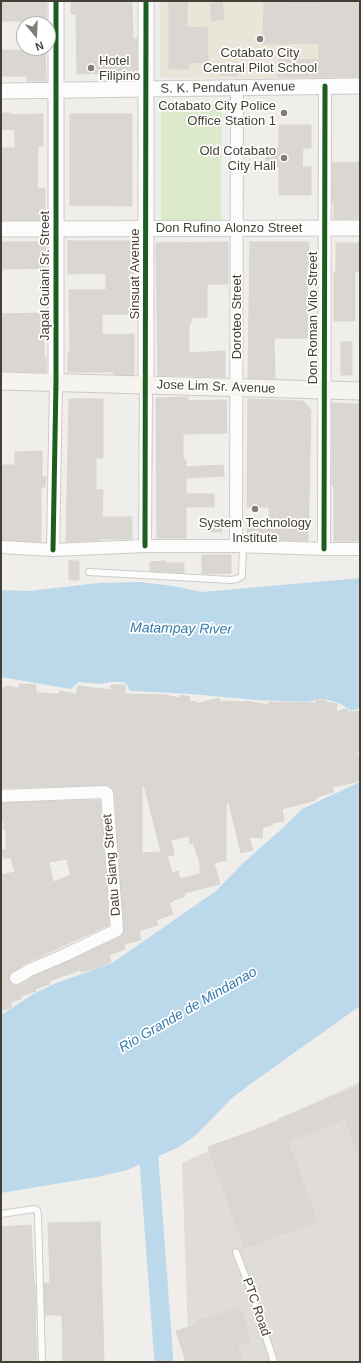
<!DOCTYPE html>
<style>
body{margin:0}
#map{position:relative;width:361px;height:1363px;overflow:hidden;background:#f0eeea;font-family:Helvetica,sans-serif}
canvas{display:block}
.frame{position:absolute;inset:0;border:2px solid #453f36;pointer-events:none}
.north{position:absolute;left:16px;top:16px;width:40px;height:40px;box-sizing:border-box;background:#fff;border:1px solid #b5b2af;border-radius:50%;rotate:161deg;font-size:11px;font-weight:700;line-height:16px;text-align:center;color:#453f36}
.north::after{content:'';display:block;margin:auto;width:14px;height:18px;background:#817c75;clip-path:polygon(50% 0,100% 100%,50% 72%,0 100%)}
</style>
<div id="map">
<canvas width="361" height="1363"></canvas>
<div class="frame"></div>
<div class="north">N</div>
</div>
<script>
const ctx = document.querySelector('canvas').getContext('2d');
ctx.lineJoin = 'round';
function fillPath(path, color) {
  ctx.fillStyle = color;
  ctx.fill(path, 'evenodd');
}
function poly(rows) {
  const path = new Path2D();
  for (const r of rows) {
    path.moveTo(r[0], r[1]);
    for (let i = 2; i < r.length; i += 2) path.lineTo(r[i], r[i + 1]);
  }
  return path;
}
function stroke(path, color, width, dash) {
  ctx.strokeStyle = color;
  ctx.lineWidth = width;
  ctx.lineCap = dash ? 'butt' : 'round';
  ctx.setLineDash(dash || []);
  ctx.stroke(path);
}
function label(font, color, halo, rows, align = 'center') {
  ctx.font = font + ' Helvetica,sans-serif';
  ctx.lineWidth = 3.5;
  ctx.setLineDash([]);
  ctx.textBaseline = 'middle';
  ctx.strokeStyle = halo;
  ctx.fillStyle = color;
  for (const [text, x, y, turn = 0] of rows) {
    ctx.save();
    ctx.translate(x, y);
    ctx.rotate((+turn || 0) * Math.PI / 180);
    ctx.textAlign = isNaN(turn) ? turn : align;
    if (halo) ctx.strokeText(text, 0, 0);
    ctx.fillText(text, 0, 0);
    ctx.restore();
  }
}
fillPath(poly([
 [360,1082,360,1362,189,1362,182,1163]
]), '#e0ddd8');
fillPath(poly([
 [160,1,360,1,360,79,160,78]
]), '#eae5d9');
fillPath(poly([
 [161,105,222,105,221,220,161,220]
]), '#dde9cb');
fillPath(poly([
 [360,578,360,706,356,710,350,710,341,704,325,699,317,699,309,702,256,700,191,694,132,691,129,690,127,685,123,682,111,682,100,684,79,682,71,689,1,677,1,590,29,591,98,583,140,582,173,586,202,592],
 [360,782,360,1006,256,1080,232,1098,195,1136,177,1148,127,1170,97,1177,1,1193,1,1015,35,993,54,984,112,963,216,891,242,864,286,825,302,809]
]), '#bcd9ec');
stroke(poly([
 [147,1134,164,1362]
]), '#bcd9ec', 19);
const building = poly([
 [1,1,46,1,46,21,44,21,44,24,32,24,32,21,1,21,1,1],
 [71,1,132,1,133,39,137,39,137,77,110,77,110,73,77,74,76,14,71,14,71,1],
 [169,1,187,1,187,28,207,27,208,62,188,63,188,69,169,69,169,1],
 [264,1,287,1,287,2,358,1,359,20,360,20,360,77,278,77,279,59,319,60,319,43,263,44,264,1],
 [222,2,224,19,212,21,210,4,222,2],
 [1,50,45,51,46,81,27,81,27,76,1,76,1,50],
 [219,64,238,64,237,76,219,75,219,64],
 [1,113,11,113,11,115,43,114,43,146,38,146,37,189,45,188,45,220,1,220,1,148,15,148,15,130,1,129,1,113],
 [70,114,132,114,132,206,70,205,70,114],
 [279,125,311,125,311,148,303,148,302,167,311,167,311,195,279,195,279,167,266,168,266,148,279,148,279,125],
 [360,162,360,219,334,219,334,202,332,202,332,163,360,162],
 [68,241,134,241,134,273,129,273,130,314,102,314,102,335,134,334,134,375,114,374,114,372,68,372,68,353,70,353,69,290,106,290,106,273,68,274,68,241],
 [1,242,46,242,46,268,1,269,1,242],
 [228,242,228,284,207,284,207,317,191,318,191,323,189,323,189,353,225,351,225,377,158,375,156,243,228,242],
 [250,242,309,242,309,267,307,267,308,338,274,338,275,379,248,378,250,242],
 [336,243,360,243,360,271,355,271,355,321,334,321,334,273,336,273,336,243],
 [46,313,47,332,44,332,44,357,46,357,46,372,1,371,1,314,46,313],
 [341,342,352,342,352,375,341,375,341,342],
 [188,397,188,401,226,400,227,433,183,434,183,460,186,460,186,467,223,465,224,476,186,478,186,494,214,494,214,507,186,507,186,538,157,538,156,398,188,397],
 [69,399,103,399,103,458,96,458,96,490,103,490,102,517,132,517,132,539,102,539,102,540,66,542,69,399],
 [248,399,303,401,311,410,308,541,247,539,247,522,269,521,269,507,247,507,248,399],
 [332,403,360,404,360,540,356,541,334,541,334,486,332,486,332,403],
 [42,451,42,477,46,477,45,487,41,487,41,542,1,540,1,465,15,465,15,452,42,451],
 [211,522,222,522,222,532,211,532,211,522],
 [202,555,231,555,231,573,202,574,202,555],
 [69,561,79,561,79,580,69,580,69,561],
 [165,561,165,563,184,563,184,573,150,571,150,562,165,561],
 [20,684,36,685,36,693,59,694,60,691,76,694,78,686,111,690,111,685,125,685,125,694,165,695,180,698,181,695,190,697,189,702,196,701,196,704,219,698,220,701,246,702,246,701,269,705,269,702,317,703,316,700,326,700,326,702,337,704,336,712,347,709,348,712,358,711,359,717,360,717,360,751,357,751,360,762,360,780,357,781,357,782,332,787,334,792,316,797,316,800,282,809,284,821,272,823,272,825,263,827,262,838,249,837,253,850,241,853,229,803,226,804,226,861,219,861,219,862,214,863,220,884,184,893,185,896,172,901,173,902,169,903,173,914,156,920,158,925,139,931,141,940,124,944,125,949,109,955,111,962,93,969,81,972,80,970,49,981,50,984,35,989,36,991,21,996,21,999,10,1002,12,1007,1,1011,1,875,15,872,11,858,3,858,3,849,6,850,6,829,4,830,3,819,2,819,1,803,100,800,109,925,26,963,10,974,9,978,10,982,16,985,20,985,33,977,120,937,123,934,124,929,114,792,113,789,105,785,1,788,1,721,3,710,1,710,1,688,6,688,6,686,19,688,20,684],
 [144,785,161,852,142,853,142,786,144,785],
 [189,836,190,844,193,843,200,863,200,874,180,879,178,871,172,873,167,856,174,855,171,840,189,836],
 [67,859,71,875,53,882,49,862,67,859],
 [360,1086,360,1154,358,1155,346,1118,288,1142,317,1221,245,1248,208,1147,280,1121,279,1119,360,1086],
 [100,1222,104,1362,63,1362,62,1315,45,1315,44,1284,50,1283,48,1223,100,1222],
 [31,1225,34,1284,35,1284,36,1316,35,1316,37,1360,2,1362,1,1227,31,1225],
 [240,1308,250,1341,237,1346,242,1362,186,1362,176,1331,198,1324,197,1321,240,1308]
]);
fillPath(building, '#dad7d2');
stroke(building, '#d8d5d0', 1);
const service = poly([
 [89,572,178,577,231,580,237,579,242,576,243,546],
 [1,1214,34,1209,37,1210,38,1215,42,1362],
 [236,1252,251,1291,274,1362]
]);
const minor = poly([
 [145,546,146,385],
 [236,546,237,87],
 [1,547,53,550,145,546,236,546,324,549,360,549],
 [324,549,325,86],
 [53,550,56,382],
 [1,796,105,792,107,793,117,930,65,955,30,970,16,978]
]);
const tertiary = poly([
 [56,1,56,382],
 [1,91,360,86],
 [1,229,360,228],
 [146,385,146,1]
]);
const secondary = poly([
 [1,381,360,391]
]);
stroke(service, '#ceccc7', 8);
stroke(minor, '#ceccc7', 14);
stroke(tertiary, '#ceccc7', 17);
stroke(secondary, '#cecbc1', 19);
stroke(service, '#fdfcfc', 6);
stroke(minor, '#fdfcfc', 12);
stroke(tertiary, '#fdfcfc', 15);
stroke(secondary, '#f6f4ef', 17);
stroke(poly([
 [145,546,146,1],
 [324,549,325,86],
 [53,550,56,382,56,1]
]), '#1b5e20', 5);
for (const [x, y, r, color] of [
 [260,39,4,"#817c75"],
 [91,68,4,"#817c75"],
 [284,113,4,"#817c75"],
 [284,158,4,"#817c75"],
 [255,509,4,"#817c75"]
]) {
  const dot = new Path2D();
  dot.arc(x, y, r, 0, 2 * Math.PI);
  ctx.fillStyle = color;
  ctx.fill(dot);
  stroke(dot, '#fff', 1.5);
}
label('13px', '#453f36', '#fff', [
 ["Cotabato City",260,53],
 ["Central Pilot School",260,68],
 ["Hotel",99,61,"left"],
 ["Filipino",99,76,"left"],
 ["Cotabato City Police",276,106,"right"],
 ["Office Station 1",276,121,"right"],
 ["Old Cotabato",276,151,"right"],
 ["City Hall",276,166,"right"],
 ["System Technology",255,523],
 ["Institute",255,538]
]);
label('13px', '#453f36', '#fff', [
 ["S. K. Pendatun Avenue",228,88,-1],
 ["Don Rufino Alonzo Street",229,228],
 ["Sinsuat Avenue",135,274,-90],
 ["Japal Guiani Sr. Street",45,276,-90],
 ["Doroteo Street",237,317,-90],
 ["Don Roman Vilo Street",313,318,-90],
 ["Jose Lim Sr. Avenue",216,387,2],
 ["Datu Siang Street",112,865,-95],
 ["PTC Road",256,1307,71]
]);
label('italic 14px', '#347aac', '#fff', [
 ["Matampay River",181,629,1],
 ["Rio Grande de Mindanao",188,1010,-30]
]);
</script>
